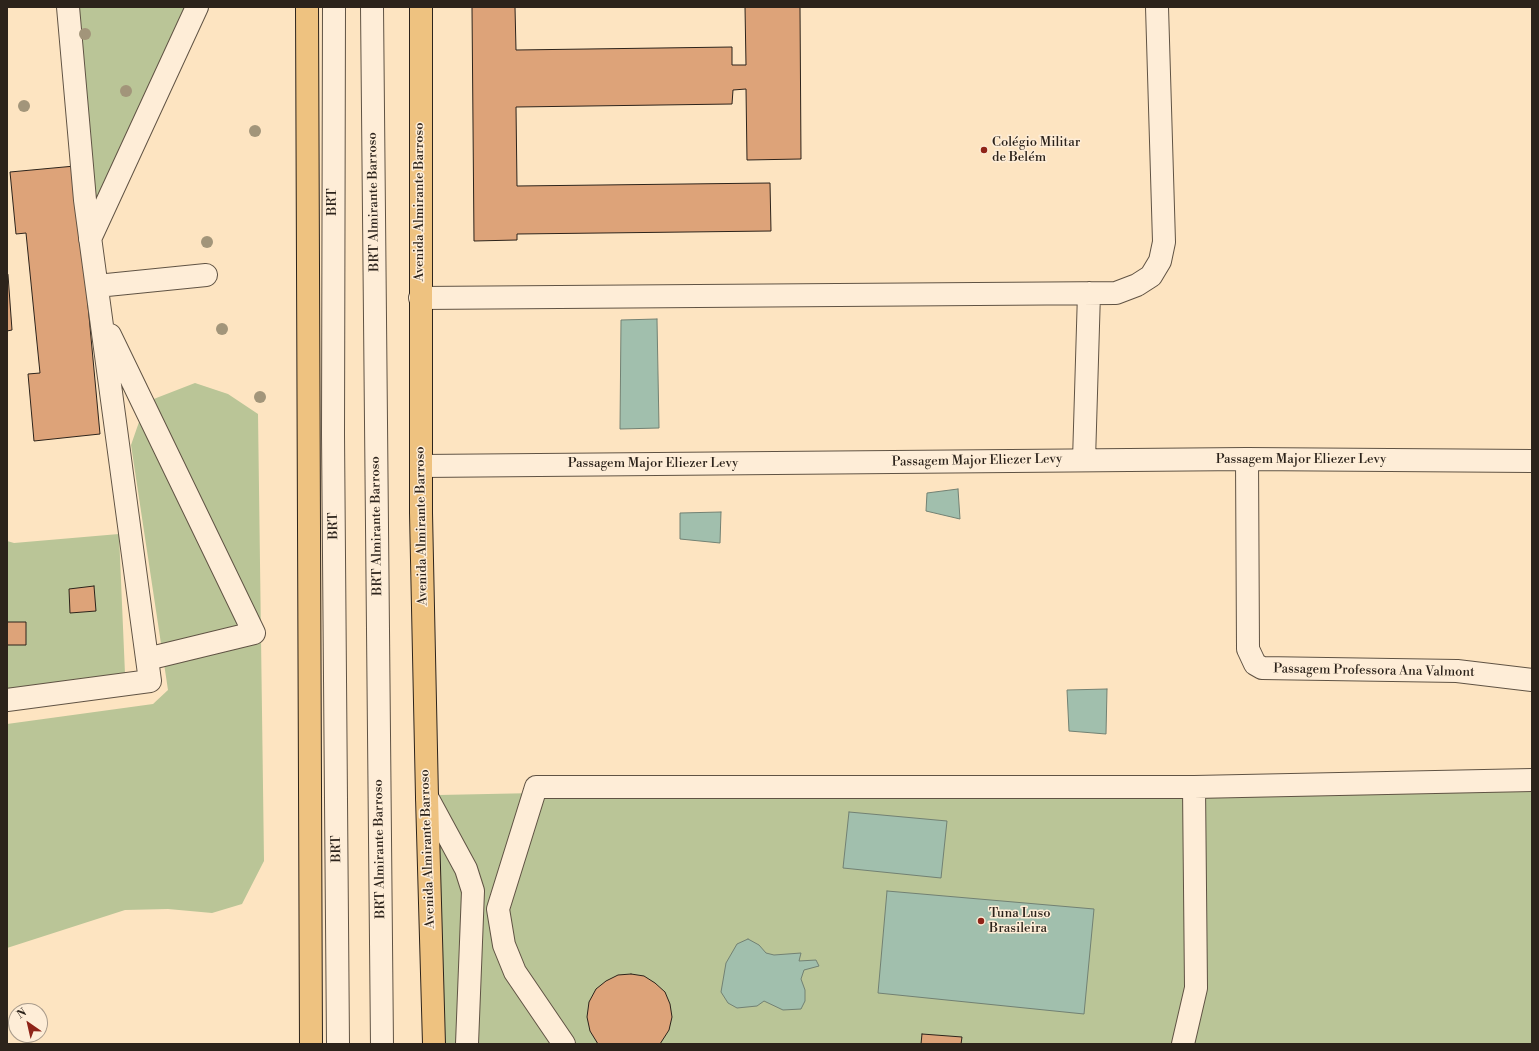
<!DOCTYPE html>
<meta charset="utf-8">
<style>
body{margin:0}
#map{position:relative;width:1539px;height:1051px;overflow:hidden;background:#fde4c1;font-family:"Libre Bodoni",serif}
canvas{display:block}
.frame{position:absolute;inset:0;border:8px solid #2c231b;pointer-events:none}
.north{position:absolute;left:8px;top:1003px;width:40px;height:40px;box-sizing:border-box;background:#feedd7;border:1px solid #aa9c8c;border-radius:50%;rotate:326deg;font-size:11px;font-weight:700;line-height:16px;text-align:center;color:#2c231b}
.north::after{content:'';display:block;margin:auto;width:14px;height:18px;background:#8f2418;clip-path:polygon(50% 0,100% 100%,50% 72%,0 100%)}
</style>
<div id="map">
<canvas width="1539" height="1051"></canvas>
<div class="frame"></div>
<div class="north">N</div>
</div>
<script>
const ctx = document.querySelector('canvas').getContext('2d');
ctx.lineJoin = 'round';
function fillPath(path, color) {
  ctx.fillStyle = color;
  ctx.fill(path, 'evenodd');
}
function poly(rows) {
  const path = new Path2D();
  for (const r of rows) {
    path.moveTo(r[0], r[1]);
    for (let i = 2; i < r.length; i += 2) path.lineTo(r[i], r[i + 1]);
  }
  return path;
}
function stroke(path, color, width, dash) {
  ctx.strokeStyle = color;
  ctx.lineWidth = width;
  ctx.lineCap = dash ? 'butt' : 'round';
  ctx.setLineDash(dash || []);
  ctx.stroke(path);
}
function label(font, color, halo, rows, align = 'center') {
  ctx.font = font + ' "Libre Bodoni",serif';
  ctx.lineWidth = 3;
  ctx.setLineDash([]);
  ctx.textBaseline = 'middle';
  ctx.strokeStyle = halo;
  ctx.fillStyle = color;
  for (const [text, x, y, turn = 0] of rows) {
    ctx.save();
    ctx.translate(x, y);
    ctx.rotate((+turn || 0) * Math.PI / 180);
    ctx.textAlign = isNaN(turn) ? turn : align;
    if (halo) ctx.strokeText(text, 0, 0);
    ctx.fillText(text, 0, 0);
    ctx.restore();
  }
}
fillPath(poly([
 [76,7,189,7,93,220],
 [195,383,228,394,258,414,264,861,242,904,212,913,168,909,125,910,7,948,7,724,153,704,168,690,131,445,146,402],
 [119,534,125,674,7,690,7,541,14,543],
 [1532,780,1532,1044,433,1044,427,797,439,795,537,793]
]), '#bac597');
const water = poly([
 [657,319,659,428,620,429,621,320,657,319],
 [958,489,960,519,926,511,927,493,958,489],
 [721,512,720,543,680,539,680,513,721,512],
 [1107,689,1106,734,1069,731,1067,690,1107,689],
 [849,812,947,821,941,878,843,868,849,812],
 [887,891,1094,909,1084,1014,878,993,887,891],
 [748,939,759,945,766,953,774,955,801,953,799,961,816,960,819,966,804,970,801,979,805,990,805,1001,801,1009,783,1010,764,1001,757,1006,737,1008,728,1003,721,992,726,963,737,944,748,939]
]);
fillPath(water, '#a1bfad');
stroke(water, '#728173', 1);
const building = poly([
 [472,7,515,7,516,50,732,47,732,65,746,65,745,7,800,7,801,159,747,160,746,89,733,90,732,104,516,107,517,186,770,183,771,231,517,234,517,240,474,241,472,7],
 [75,166,100,434,34,441,28,374,40,373,26,233,16,234,10,172,75,166],
 [8,275,12,330,7,331,7,276,8,275],
 [94,586,96,611,70,613,69,589,94,586],
 [7,622,26,622,26,645,7,645,7,622],
 [631,974,644,976,655,983,665,992,670,1004,672,1017,669,1030,660,1044,598,1044,590,1031,587,1017,589,1002,596,989,606,981,618,975,631,974],
 [922,1034,962,1037,961,1044,921,1044,922,1034]
]);
fillPath(building, '#dda379');
stroke(building, '#2c231b', 1);
const minor = poly([
 [334,7,333,434,338,1044],
 [372,7,382,1044],
 [90,239,197,7],
 [97,286,206,275],
 [420,298,1116,293,1137,285,1151,276,1160,261,1164,242,1157,7],
 [110,335,254,633,147,659],
 [1247,459,1248,649,1255,664,1262,668,1457,671,1532,680],
 [1084,460,1089,293],
 [421,466,1247,459,1532,461],
 [7,700,150,681,85,200,68,7],
 [427,797,466,869,473,891,467,1044],
 [564,1044,515,972,504,945,498,909,536,787,1194,787,1532,780],
 [1183,1044,1196,988,1194,787]
]);
const highway = poly([
 [307,7,311,1044],
 [421,7,421,513,427,797,434,1044]
]);
stroke(minor, '#605344', 24);
stroke(highway, '#2c231b', 24);
stroke(minor, '#feedd7', 22);
stroke(highway, '#eec280', 22);
ctx.fillStyle = '#a2957a';
for (const [x, y] of [
 [85,34],
 [126,91],
 [24,106],
 [255,131],
 [207,242],
 [222,329],
 [260,397]
]) {
  ctx.beginPath();
  ctx.arc(x, y, 6, 0, 2 * Math.PI);
  ctx.fill();
}
for (const [x, y, r, color] of [
 [984,150,4,"#8f2418"],
 [981,921,4,"#8f2418"]
]) {
  const dot = new Path2D();
  dot.arc(x, y, r, 0, 2 * Math.PI);
  ctx.fillStyle = color;
  ctx.fill(dot);
  stroke(dot, '#feedd7', 1.5);
}
label('13px', '#2c231b', '#feedd7', [
 ["Colégio Militar",992,143],
 ["de Belém",992,158],
 ["Tuna Luso",989,914],
 ["Brasileira",989,929]
], 'left');
label('13px', '#2c231b', '#feedd7', [
 ["BRT",333,202,-90],
 ["BRT Almirante Barroso",374,202,-91],
 ["Avenida Almirante Barroso",420,202,-90],
 ["Passagem Major Eliezer Levy",1301,460],
 ["Passagem Major Eliezer Levy",977,461,-1],
 ["Passagem Major Eliezer Levy",653,464],
 ["BRT",334,526,-91],
 ["BRT Almirante Barroso",377,526,-91],
 ["Avenida Almirante Barroso",422,526,-91],
 ["Passagem Professora Ana Valmont",1374,671,1],
 ["BRT",337,849,-91],
 ["BRT Almirante Barroso",380,849,-91],
 ["Avenida Almirante Barroso",428,849,-92]
]);
</script>
